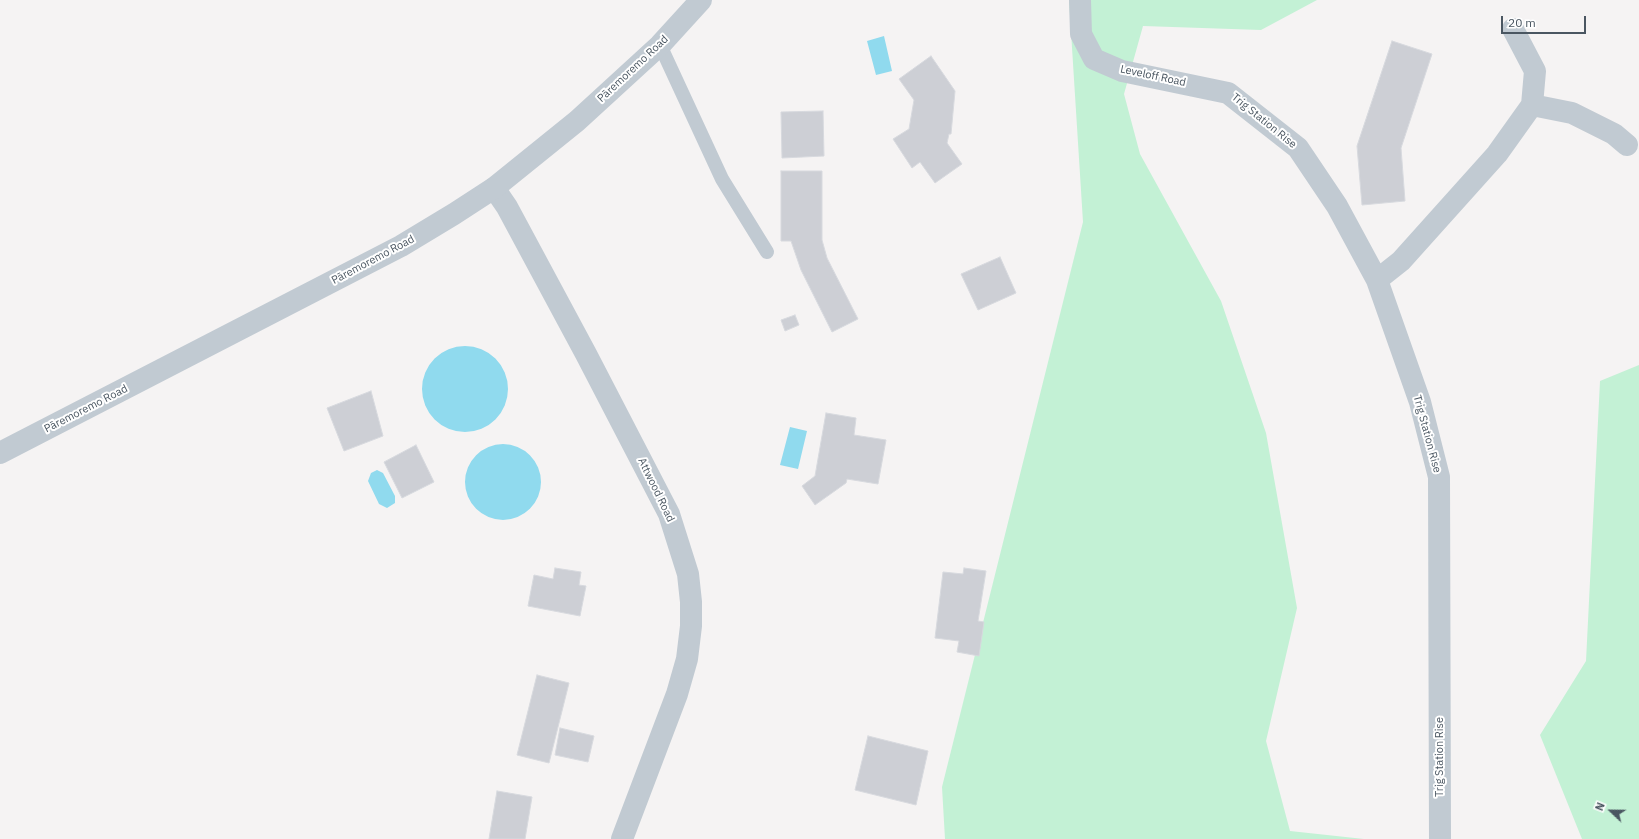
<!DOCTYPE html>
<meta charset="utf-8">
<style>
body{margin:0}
#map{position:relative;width:1639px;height:839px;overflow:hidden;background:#f5f3f3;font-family:"IBM Plex Sans",sans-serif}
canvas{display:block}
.north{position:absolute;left:1591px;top:791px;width:40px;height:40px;-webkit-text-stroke:3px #fff;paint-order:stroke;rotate:292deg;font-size:11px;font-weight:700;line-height:16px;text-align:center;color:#4a5661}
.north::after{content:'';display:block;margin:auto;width:14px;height:18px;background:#4a5661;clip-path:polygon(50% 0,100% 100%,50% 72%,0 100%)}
.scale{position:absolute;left:1501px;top:16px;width:85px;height:18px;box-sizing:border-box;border:2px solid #4a5661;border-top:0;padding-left:5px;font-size:12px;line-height:14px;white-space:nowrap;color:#4a5661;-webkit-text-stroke:3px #fff;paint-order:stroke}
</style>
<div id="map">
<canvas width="1639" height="839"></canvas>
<div class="north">N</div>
<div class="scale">20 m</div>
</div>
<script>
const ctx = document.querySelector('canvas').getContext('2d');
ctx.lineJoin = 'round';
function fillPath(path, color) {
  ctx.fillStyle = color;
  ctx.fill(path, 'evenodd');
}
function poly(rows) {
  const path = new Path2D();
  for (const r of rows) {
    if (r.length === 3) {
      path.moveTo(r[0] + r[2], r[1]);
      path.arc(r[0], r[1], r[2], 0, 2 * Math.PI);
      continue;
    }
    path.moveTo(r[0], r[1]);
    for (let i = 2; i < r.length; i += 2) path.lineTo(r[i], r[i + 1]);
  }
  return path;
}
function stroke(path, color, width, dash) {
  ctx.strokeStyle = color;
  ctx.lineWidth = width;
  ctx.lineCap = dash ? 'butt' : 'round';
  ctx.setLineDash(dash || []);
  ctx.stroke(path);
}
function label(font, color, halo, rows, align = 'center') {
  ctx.font = font + ' "IBM Plex Sans",sans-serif';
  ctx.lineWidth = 4;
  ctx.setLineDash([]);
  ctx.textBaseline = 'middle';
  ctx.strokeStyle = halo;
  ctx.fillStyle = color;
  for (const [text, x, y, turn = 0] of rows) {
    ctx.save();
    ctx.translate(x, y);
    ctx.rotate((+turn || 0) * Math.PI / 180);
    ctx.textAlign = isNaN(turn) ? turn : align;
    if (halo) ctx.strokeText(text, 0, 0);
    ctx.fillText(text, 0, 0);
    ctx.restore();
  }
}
fillPath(poly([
 [1069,0,1317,0,1261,30,1143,26,1124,94,1140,154,1221,301,1266,433,1297,608,1266,741,1290,831,1364,839,945,839,942,787,1083,222],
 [1639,365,1639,839,1582,839,1540,735,1586,661,1600,381]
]), '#c3f1d5');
fillPath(poly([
 [884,36,892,71,876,75,867,41],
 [465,389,43],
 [790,427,807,431,798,469,780,465],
 [503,482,38],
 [377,470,383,473,395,496,395,503,387,508,379,504,368,481,371,473]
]), '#90daee');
const building = poly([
 [1392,41,1432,54,1401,148,1405,201,1362,205,1357,146,1392,41],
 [931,56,955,91,951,134,949,134,947,143,962,164,935,183,920,162,912,168,893,139,909,129,914,100,899,79,931,56],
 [823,111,824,156,782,158,781,112,823,111],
 [781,171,822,171,822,240,827,258,858,319,832,332,801,270,791,241,781,241,781,171],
 [1000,257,1016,293,978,310,961,274,1000,257],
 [795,315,799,325,785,331,781,320,795,315],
 [371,391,383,436,344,451,327,408,371,391],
 [826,413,856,418,854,435,886,440,878,484,847,479,846,483,815,505,802,486,815,476,826,413],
 [416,445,434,482,402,498,384,462,416,445],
 [555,568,581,572,579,585,586,586,580,616,528,606,534,575,553,579,555,568],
 [964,568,986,571,978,621,984,622,979,656,957,652,959,641,935,638,943,572,963,574,964,568],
 [537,675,569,683,549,763,517,755,537,675],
 [560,728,594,736,588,762,555,755,560,728],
 [868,736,928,751,916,805,855,790,868,736],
 [497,791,532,797,525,839,489,839,497,791]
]);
fillPath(building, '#cdcfd5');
stroke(building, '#d7d9de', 1);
stroke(poly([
 [660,45,722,179,767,252]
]), '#c1cad2', 14);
stroke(poly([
 [1080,0,1081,34,1094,59,1122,71,1228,93,1298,148,1337,206,1377,280,1420,402,1439,477,1440,839],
 [1532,105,1572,113,1614,134,1627,145],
 [494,188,507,207,586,354,669,514,688,574,691,602,691,626,687,659,677,694,622,839],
 [1377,280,1401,261,1497,154,1532,105,1535,71,1513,29]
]), '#c1cad2', 22);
stroke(poly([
 [0,453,401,246,454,214,494,188,577,121,660,45,701,0]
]), '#c1cad2', 22);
label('11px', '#4a5661', '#fff', [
 ["Pāremoremo Road",633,69,-43],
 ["Leveloff Road",1153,76,12],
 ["Trig Station Rise",1264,121,39],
 ["Pāremoremo Road",373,260,-28],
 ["Pāremoremo Road",86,409,-27],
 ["Trig Station Rise",1427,434,75],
 ["Attwood Road",656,490,64],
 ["Trig Station Rise",1440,757,-90]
]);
</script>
